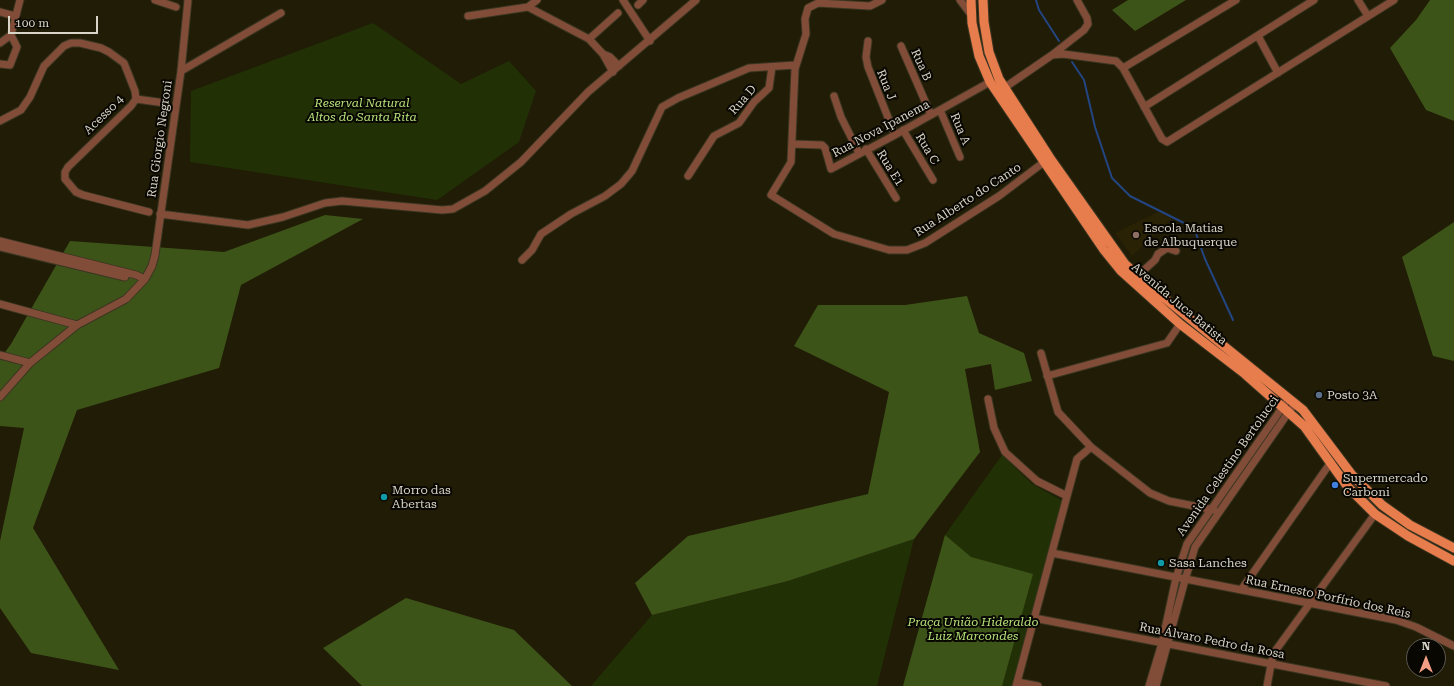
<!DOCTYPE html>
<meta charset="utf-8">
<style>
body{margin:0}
#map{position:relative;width:1454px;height:686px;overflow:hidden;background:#211c06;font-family:"Roboto Serif",serif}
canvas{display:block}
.north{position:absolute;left:1406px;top:638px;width:40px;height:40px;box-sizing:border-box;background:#090701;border:1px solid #5c5950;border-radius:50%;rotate:0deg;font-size:11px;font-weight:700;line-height:16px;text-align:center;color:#d8d4c7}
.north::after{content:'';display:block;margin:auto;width:14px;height:18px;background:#f39f85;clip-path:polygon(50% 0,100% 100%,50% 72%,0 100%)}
.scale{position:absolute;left:8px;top:16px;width:90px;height:18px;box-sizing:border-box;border:2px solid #d8d4c7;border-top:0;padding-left:5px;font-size:12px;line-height:14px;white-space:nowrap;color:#d8d4c7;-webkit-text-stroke:3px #090701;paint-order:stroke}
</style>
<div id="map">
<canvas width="1454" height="686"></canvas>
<div class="north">N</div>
<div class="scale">100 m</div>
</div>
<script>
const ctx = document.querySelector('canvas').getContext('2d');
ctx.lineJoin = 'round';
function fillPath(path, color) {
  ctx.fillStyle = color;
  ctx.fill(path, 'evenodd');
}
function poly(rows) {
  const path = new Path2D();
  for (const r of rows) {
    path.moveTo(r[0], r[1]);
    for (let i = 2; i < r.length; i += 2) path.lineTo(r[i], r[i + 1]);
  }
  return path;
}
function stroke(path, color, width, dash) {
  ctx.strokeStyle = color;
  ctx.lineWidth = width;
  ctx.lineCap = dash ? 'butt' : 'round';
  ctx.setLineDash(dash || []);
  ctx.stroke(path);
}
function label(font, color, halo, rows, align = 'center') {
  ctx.font = font + ' "Roboto Serif",serif';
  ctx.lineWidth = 4;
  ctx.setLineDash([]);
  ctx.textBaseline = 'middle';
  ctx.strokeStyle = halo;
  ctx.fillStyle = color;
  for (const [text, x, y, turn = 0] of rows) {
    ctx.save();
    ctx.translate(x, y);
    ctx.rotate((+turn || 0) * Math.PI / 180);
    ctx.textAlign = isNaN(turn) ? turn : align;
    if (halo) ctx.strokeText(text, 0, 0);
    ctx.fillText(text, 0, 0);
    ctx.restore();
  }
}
fillPath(poly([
 [1160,211,1172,218,1132,256,1115,233]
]), '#2a2204');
fillPath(poly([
 [373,23,461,84,509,61,536,91,519,142,437,200,190,162,191,91],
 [1002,455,1032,484,1063,501,1012,686,903,686,945,535],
 [914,539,877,686,591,686,652,615,788,581]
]), '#213105');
fillPath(poly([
 [1128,0,1186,0,1135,31,1112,10],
 [1430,0,1454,0,1454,121,1426,110,1390,48,1416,20],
 [325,215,363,219,241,285,219,368,77,410,33,528,119,670,31,653,0,608,0,541,24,428,0,426,0,359,11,344,70,241,224,252],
 [1454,222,1454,361,1433,356,1402,257],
 [967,296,979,333,1024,353,1032,381,995,390,991,364,965,369,980,452,914,539,788,581,652,615,635,583,688,536,868,494,889,392,794,346,818,305,905,305],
 [945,535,971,557,1033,574,1002,686,903,686],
 [406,598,514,630,572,686,362,686,323,648]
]), '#3d5419');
stroke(poly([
 [1036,0,1039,10,1059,41],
 [1072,62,1084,80,1095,127,1112,178,1130,196,1194,228,1205,259,1233,320]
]), '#234582', 2);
const minor = poly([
 [155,0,176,7],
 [623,0,650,41],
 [882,0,870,6,818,3,808,8,805,19,806,34,795,69,791,162,771,195,834,234,889,250,907,250,925,243,999,196,1044,162],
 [960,0,972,16],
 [1358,0,1368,16],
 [638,5,643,0],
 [528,7,537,0],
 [0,12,15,16],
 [468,16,528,7,589,39,603,54,610,57,619,66],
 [1258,36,1278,73],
 [589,39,618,13],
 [868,41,866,57,868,67,895,135],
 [0,43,11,35],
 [901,46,931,115],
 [603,54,613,72],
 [1052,55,1084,30,1088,24,1087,18,1077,0],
 [0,64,10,65,17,47,11,35,20,0],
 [1123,68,1236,0],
 [181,71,281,13],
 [1004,88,1052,55,1063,54,1116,61,1123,68,1162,139,1167,142,1394,0],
 [834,96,841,117,859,153],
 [136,99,165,103],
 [1144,107,1314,0],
 [940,110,960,157],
 [0,121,21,110,30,97,44,66,64,46,71,43,80,43,101,48,109,52,124,63,135,91,136,99,131,106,68,167,65,172,65,179,76,192,83,195,149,212],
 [903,130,933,180],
 [792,144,822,145,825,148,831,169,895,135,990,82],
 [866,149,896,198],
 [688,176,714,136,739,123,754,102,769,88,772,67],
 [160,214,248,225,283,217,325,203,342,201,442,210,453,209,485,191,521,162,588,92,696,0],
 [0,241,136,275,145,279],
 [0,247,125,277],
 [522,260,532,250,541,234,571,214,605,196,621,184,632,171,662,107,678,98,749,68,796,65],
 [1141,279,1144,270,1155,260,1158,254,1167,248,1176,251],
 [0,304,77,325],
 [1041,353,1058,412,1091,447,1150,493,1169,501,1214,510],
 [0,355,30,363],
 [1047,376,1167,343,1180,324],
 [0,397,30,363,77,325,126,299,145,279,152,266,155,255,181,71,188,0],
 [988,399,994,428,1005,452,1037,481,1067,496],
 [1052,553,1396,620,1416,627,1454,646],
 [1241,590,1331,462],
 [1034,618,1386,686],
 [1017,682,1038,686],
 [1016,686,1077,459,1091,447],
 [1149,686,1162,643,1176,578,1187,544,1289,398],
 [1156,686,1185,580,1195,547,1295,403],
 [1267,686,1273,654,1375,514]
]);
const major = poly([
 [971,0,972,23,979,56,990,82,1104,250,1121,271,1180,324,1245,374,1304,426,1347,486,1375,514,1408,536,1454,561],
 [983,0,984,22,989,52,999,79,1050,158,1125,264,1141,279,1303,410,1352,475,1382,505,1410,525,1454,548]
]);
stroke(minor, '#3b3621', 9);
stroke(major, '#3b3621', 11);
stroke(minor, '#814d38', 7);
stroke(major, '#e77c4d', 9);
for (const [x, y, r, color] of [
 [1136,235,4,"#8d6e63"],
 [1319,395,4,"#5c6f8a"],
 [1335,485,4,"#3f7fe0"],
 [384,497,4,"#0f9aa8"],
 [1161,563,4,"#0f9aa8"]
]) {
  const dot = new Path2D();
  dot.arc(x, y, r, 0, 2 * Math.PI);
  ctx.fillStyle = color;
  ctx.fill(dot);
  stroke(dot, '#090701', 1.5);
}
label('12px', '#d8d4c7', '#090701', [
 ["Rua B",921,65,66],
 ["Rua J",886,85,68],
 ["Rua D",743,100,-49],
 ["Acesso 4",104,115,-44],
 ["Rua Nova Ipanema",881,129,-28],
 ["Rua A",960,129,67],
 ["Rua Giorgio Negroni",160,139,-82],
 ["Rua C",927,149,59],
 ["Rua E1",890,168,58],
 ["Rua Alberto do Canto",968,200,-33],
 ["Avenida Juca Batista",1179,304,40],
 ["Avenida Celestino Bertolucci",1228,466,-55],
 ["Rua Ernesto Porfírio dos Reis",1328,597,12],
 ["Rua Álvaro Pedro da Rosa",1212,641,11]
]);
label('italic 12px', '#b5e179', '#090701', [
 ["Reserval Natural",362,103],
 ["Altos do Santa Rita",362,117],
 ["Praça União Hideraldo",973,622],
 ["Luiz Marcondes",973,636]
]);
label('12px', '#d8d4c7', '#090701', [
 ["Escola Matias",1144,228],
 ["de Albuquerque",1144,242],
 ["Posto 3A",1327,395],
 ["Supermercado",1343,478],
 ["Carboni",1343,492],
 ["Morro das",392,490],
 ["Abertas",392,504],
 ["Sasa Lanches",1169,563]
], 'left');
</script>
